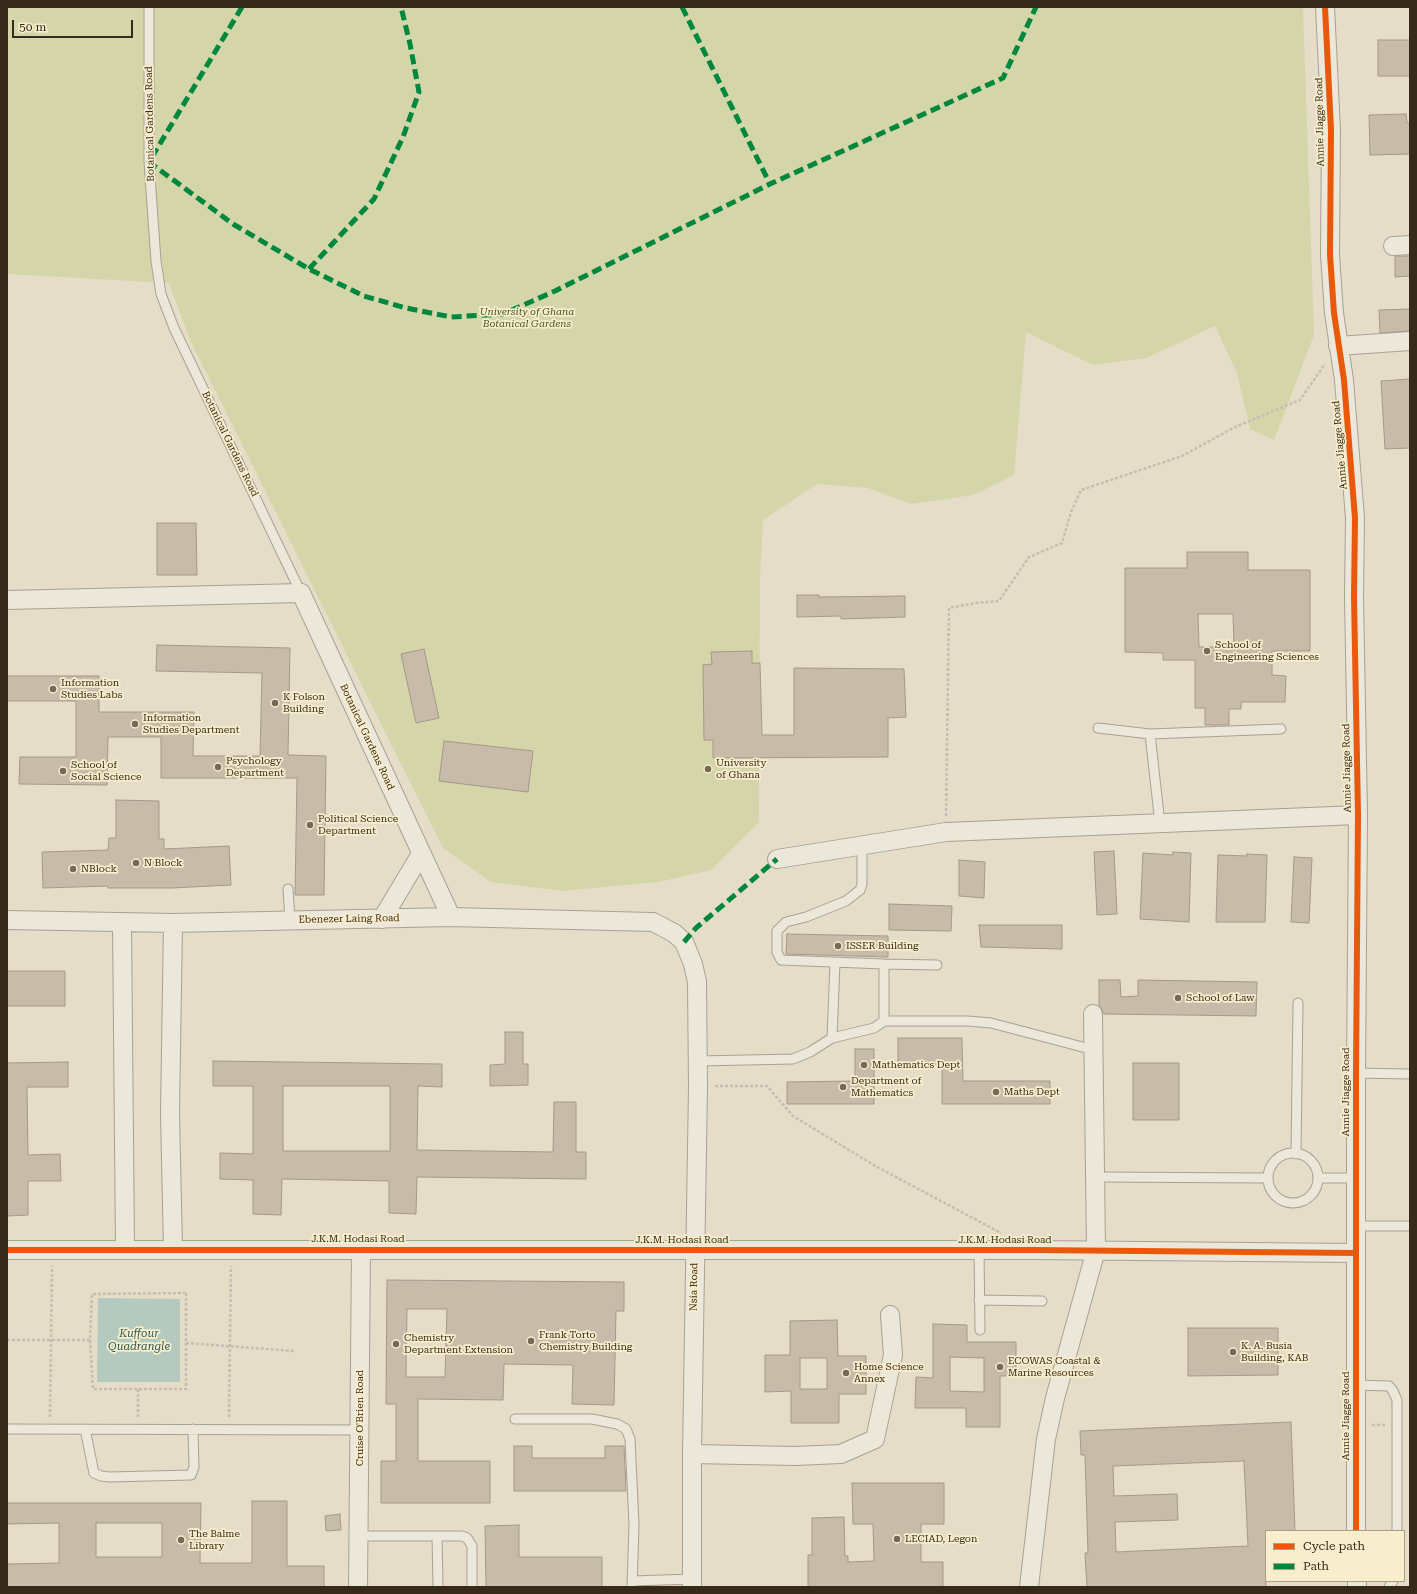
<!DOCTYPE html>
<style>
body{margin:0}
#map{position:relative;width:1417px;height:1594px;overflow:hidden;background:#e5ddc8;font-family:"Roboto Serif",serif}
canvas{display:block}
.frame{position:absolute;inset:0;border:8px solid #382a1a;pointer-events:none}
.legend{position:absolute;left:1265px;top:1530px;width:140px;height:52px;box-sizing:border-box;background:#f8edcc;border:1px solid #ab9f85;margin:0;padding:5px 7px;list-style:none;font-size:12px;color:#382a1a}
.legend li{display:flex;align-items:center;gap:8px;height:20px}
.legend b{width:20px;border:1px solid #ab9f85}
.scale{position:absolute;left:12px;top:20px;width:121px;height:18px;box-sizing:border-box;border:2px solid #382a1a;border-top:0;padding-left:5px;font-size:12px;line-height:14px;white-space:nowrap;color:#382a1a;-webkit-text-stroke:3px #f8edcc;paint-order:stroke}
</style>
<div id="map">
<canvas width="1417" height="1594"></canvas>
<div class="frame"></div>
<ul class="legend">
<li><b style="height:5px;background:#e8590c"></b>Cycle path</li>
<li><b style="height:5px;background:#00873e"></b>Path</li>
</ul>
<div class="scale">50 m</div>
</div>
<script>
const ctx = document.querySelector('canvas').getContext('2d');
ctx.lineJoin = 'round';
function fillPath(path, color) {
  ctx.fillStyle = color;
  ctx.fill(path, 'evenodd');
}
function poly(rows) {
  const path = new Path2D();
  for (const r of rows) {
    if (r.length === 3) {
      path.moveTo(r[0] + r[2], r[1]);
      path.arc(r[0], r[1], r[2], 0, 2 * Math.PI);
      continue;
    }
    path.moveTo(r[0], r[1]);
    for (let i = 2; i < r.length; i += 2) path.lineTo(r[i], r[i + 1]);
  }
  return path;
}
function stroke(path, color, width, dash) {
  ctx.strokeStyle = color;
  ctx.lineWidth = width;
  ctx.lineCap = dash ? 'butt' : 'round';
  ctx.setLineDash(dash || []);
  ctx.stroke(path);
}
function label(font, color, halo, rows, align = 'center') {
  ctx.font = font + ' "Roboto Serif",serif';
  ctx.lineWidth = 3.5;
  ctx.setLineDash([]);
  ctx.textBaseline = 'middle';
  ctx.strokeStyle = halo;
  ctx.fillStyle = color;
  for (const [text, x, y, turn = 0] of rows) {
    ctx.save();
    ctx.translate(x, y);
    ctx.rotate((+turn || 0) * Math.PI / 180);
    ctx.textAlign = isNaN(turn) ? turn : align;
    if (halo) ctx.strokeText(text, 0, 0);
    ctx.fillText(text, 0, 0);
    ctx.restore();
  }
}
fillPath(poly([
 [7,7,1303,7,1314,335,1274,440,1250,429,1237,373,1215,326,1146,358,1093,365,1026,332,1014,475,973,495,911,504,868,488,817,484,763,520,760,578,759,822,711,870,658,882,562,891,491,882,443,848,190,340,169,283,7,274]
]), '#d4d6a9');
fillPath(poly([
 [98,1298,180,1299,180,1382,97,1382]
]), '#b5cabe');
const building = poly([
 [1378,40,1410,40,1410,76,1378,76,1378,40],
 [1406,114,1407,123,1410,123,1410,154,1370,155,1369,115,1406,114],
 [1395,256,1410,256,1410,276,1395,277,1395,256],
 [1410,309,1410,331,1380,333,1379,310,1410,309],
 [1410,379,1410,448,1385,449,1381,381,1410,379],
 [157,523,196,523,197,575,157,575,157,523],
 [1187,552,1248,552,1248,570,1310,570,1310,651,1272,651,1272,675,1286,676,1285,702,1241,702,1241,709,1229,709,1229,725,1205,725,1205,708,1195,708,1195,660,1163,660,1163,653,1125,652,1125,568,1187,568,1187,552],
 [1198,614,1233,614,1234,647,1199,647,1198,614],
 [797,595,819,595,819,597,905,596,905,617,841,619,841,616,797,617,797,595],
 [157,645,290,648,288,755,326,756,324,895,295,895,297,778,161,778,161,737,108,737,107,785,19,784,20,757,76,757,76,701,7,701,7,676,99,676,99,712,194,712,193,756,260,756,262,673,156,671,157,645],
 [424,649,439,718,416,723,401,654,424,649],
 [752,651,752,663,760,663,762,735,794,735,794,668,904,669,906,717,888,718,888,757,713,758,713,740,704,740,703,665,712,664,711,652,752,651],
 [444,741,533,751,528,792,439,781,444,741],
 [116,800,159,801,159,839,164,839,164,849,229,846,231,885,172,888,108,888,108,886,43,888,42,852,108,850,109,838,116,838,116,800],
 [1114,851,1117,914,1097,915,1094,852,1114,851],
 [1173,852,1191,853,1189,922,1140,919,1143,853,1173,855,1173,852],
 [1247,854,1267,855,1265,922,1216,922,1218,855,1247,856,1247,854],
 [1294,857,1312,858,1309,923,1291,922,1294,857],
 [959,860,985,862,984,898,959,896,959,860],
 [889,904,952,906,951,931,889,930,889,904],
 [979,925,1062,925,1062,949,981,947,979,925],
 [787,934,888,936,888,957,786,954,787,934],
 [7,971,65,971,65,1006,7,1006,7,971],
 [1099,980,1120,980,1121,997,1138,996,1138,980,1257,982,1256,1016,1104,1014,1099,1005,1099,980],
 [505,1032,523,1032,523,1064,528,1064,528,1085,490,1086,490,1065,505,1064,505,1032],
 [898,1038,962,1038,963,1081,1050,1081,1050,1104,942,1104,942,1064,898,1064,898,1038],
 [855,1049,874,1049,874,1104,787,1104,787,1082,855,1081,855,1049],
 [213,1061,442,1064,442,1087,418,1086,417,1150,553,1152,554,1102,576,1102,576,1152,586,1152,586,1179,417,1177,416,1214,389,1213,389,1181,282,1179,281,1215,253,1214,253,1180,220,1179,220,1153,253,1154,253,1086,213,1086,213,1061],
 [283,1086,390,1086,390,1151,283,1151,283,1086],
 [68,1062,68,1087,27,1087,28,1155,60,1154,61,1181,28,1181,28,1215,7,1216,7,1063,68,1062],
 [1133,1063,1179,1063,1179,1120,1133,1120,1133,1063],
 [387,1280,624,1282,624,1311,616,1311,614,1405,572,1404,573,1365,504,1364,503,1400,418,1399,418,1461,490,1461,490,1503,381,1503,381,1461,396,1461,396,1404,386,1404,387,1280],
 [407,1309,447,1309,445,1377,406,1377,407,1309],
 [837,1320,838,1356,866,1356,866,1394,839,1394,839,1423,791,1423,791,1391,765,1392,765,1355,790,1355,790,1321,837,1320],
 [800,1358,827,1358,827,1389,800,1389,800,1358],
 [933,1324,967,1325,967,1342,1016,1342,1016,1376,1000,1376,1000,1427,966,1427,966,1408,915,1408,916,1377,933,1378,933,1324],
 [950,1357,984,1358,984,1392,950,1391,950,1357],
 [1188,1328,1278,1328,1278,1375,1188,1376,1188,1328],
 [1291,1422,1295,1531,1266,1531,1266,1587,1087,1587,1085,1553,1088,1553,1085,1455,1081,1455,1080,1431,1291,1422],
 [1244,1461,1248,1546,1116,1552,1115,1522,1178,1520,1177,1494,1114,1496,1113,1466,1244,1461],
 [514,1446,532,1446,532,1458,605,1458,605,1446,624,1446,626,1491,514,1491,514,1446],
 [852,1483,944,1483,944,1524,921,1524,921,1562,943,1562,943,1587,808,1587,808,1555,812,1555,812,1518,844,1517,845,1556,848,1556,848,1562,874,1561,873,1524,853,1524,852,1483],
 [252,1501,287,1501,287,1566,324,1566,324,1587,7,1587,7,1564,59,1563,59,1523,7,1524,7,1503,201,1503,200,1563,252,1563,252,1501],
 [96,1523,162,1523,162,1557,96,1557,96,1523],
 [340,1514,341,1530,326,1531,325,1516,340,1514],
 [519,1525,519,1557,602,1557,602,1587,486,1587,485,1526,519,1525]
]);
fillPath(building, '#c9bba9');
stroke(building, '#a59888', 1);
const service = poly([
 [149,7,149,162,156,261,161,294,174,328,301,593],
 [1098,728,1150,734,1281,729],
 [1150,734,1160,824],
 [862,847,862,884,860,890,846,901,806,917,786,922,777,931,777,952,781,960,884,964],
 [288,889,290,920],
 [884,1021,884,964,937,965],
 [832,1038,835,963],
 [698,1061,793,1059,810,1052,832,1038,874,1028,884,1021,968,1021,991,1023,1094,1050],
 [1356,1073,1410,1074],
 [1293,1178,25],
 [1296,1154,1298,1003],
 [1096,1177,1268,1178],
 [1318,1178,1356,1178],
 [1356,1226,1410,1226],
 [979,1250,980,1330],
 [979,1300,1042,1301],
 [1356,1385,1389,1386,1393,1391,1397,1400,1397,1531],
 [515,1419,592,1419,617,1424,626,1429,630,1439,634,1525,632,1587],
 [7,1429,360,1430],
 [85,1429,94,1473,101,1476,109,1477,191,1475,194,1467,193,1429],
 [359,1536,462,1536,467,1538,472,1546,472,1587],
 [437,1536,438,1587],
 [633,1581,692,1579],
 [1389,1587,1393,1581]
]);
const minor = poly([
 [1325,7,1331,130,1330,255,1334,313,1344,380,1355,518,1354,597,1358,815,1356,1073,1356,1531],
 [1393,246,1410,245],
 [1338,346,1410,341],
 [7,600,301,593,451,917],
 [777,859,946,832,1358,815],
 [382,919,421,854],
 [7,920,173,923,451,917,653,922,674,933,684,942,693,964,697,982,698,1087,692,1454,692,1587],
 [122,922,125,1249],
 [173,923,170,1113,173,1250],
 [7,1250,1033,1250,1356,1253],
 [692,1454,795,1456,841,1454,875,1439,893,1355,890,1315],
 [1357,1581,1357,1587],
 [358,1587,361,1249],
 [1029,1587,1046,1439,1055,1398,1096,1250,1093,1014]
]);
stroke(service, '#a9a192', 11);
stroke(minor, '#a9a192', 20);
stroke(poly([
 [946,816,949,608,976,603,999,601,1029,557,1062,543,1071,512,1081,490,1182,456,1235,427,1300,400,1325,364],
 [715,1086,767,1086,793,1116,877,1167,1001,1233],
 [186,1293,186,1389,93,1389,90,1340,92,1294,186,1293],
 [7,1340,90,1340],
 [186,1343,294,1351],
 [50,1417,52,1266],
 [138,1417,138,1389],
 [229,1417,231,1266],
 [1372,1425,1385,1425]
]), '#c4beb2', 2.5, [3, 2]);
stroke(service, '#ece7db', 9);
stroke(minor, '#ece7db', 18);
stroke(poly([
 [242,7,149,162,233,224,309,269,364,296,406,308,451,317,503,314,555,291,770,184,1003,78,1036,7],
 [682,7,770,184],
 [309,269,374,199,403,137,419,92,410,44,401,7],
 [684,942,696,928,777,859]
]), '#00873e', 5, [10, 5]);
stroke(poly([
 [1325,7,1331,130,1330,255,1334,313,1344,380,1355,518,1354,597,1358,815,1356,1073,1356,1531],
 [7,1250,1033,1250,1356,1253]
]), '#e8590c', 6);
for (const [x, y, r, color] of [
 [1207,651,4,"#756957"],
 [53,689,4,"#756957"],
 [275,703,4,"#756957"],
 [135,724,4,"#756957"],
 [218,767,4,"#756957"],
 [708,769,4,"#756957"],
 [63,771,4,"#756957"],
 [310,825,4,"#756957"],
 [136,863,4,"#756957"],
 [73,869,4,"#756957"],
 [838,946,4,"#756957"],
 [1178,998,4,"#756957"],
 [864,1065,4,"#756957"],
 [843,1087,4,"#756957"],
 [996,1092,4,"#756957"],
 [531,1341,4,"#756957"],
 [396,1344,4,"#756957"],
 [1233,1352,4,"#756957"],
 [1000,1367,4,"#756957"],
 [846,1373,4,"#756957"],
 [897,1539,4,"#756957"],
 [181,1540,4,"#756957"]
]) {
  const dot = new Path2D();
  dot.arc(x, y, r, 0, 2 * Math.PI);
  ctx.fillStyle = color;
  ctx.fill(dot);
  stroke(dot, '#f8edcc', 1.5);
}
label('10px', '#382a1a', '#f8edcc', [
 ["Annie Jiagge Road",1320,122,-91],
 ["Botanical Gardens Road",150,124,-91],
 ["Botanical Gardens Road",230,444,64],
 ["Annie Jiagge Road",1340,445,-95],
 ["Botanical Gardens Road",367,737,65],
 ["Annie Jiagge Road",1347,768,-91],
 ["Ebenezer Laing Road",349,919,-1],
 ["Annie Jiagge Road",1346,1092,-90],
 ["J.K.M. Hodasi Road",358,1239],
 ["J.K.M. Hodasi Road",682,1240],
 ["J.K.M. Hodasi Road",1005,1240],
 ["Nsia Road",694,1287,-89],
 ["Annie Jiagge Road",1346,1416,-90],
 ["Cruise O'Brien Road",360,1418,-90]
]);
label('italic 10px', '#46561f', '#f8edcc', [
 ["University of Ghana",527,312],
 ["Botanical Gardens",527,324]
]);
label('10px', '#382a1a', '#f8edcc', [
 ["School of",1215,645],
 ["Engineering Sciences",1215,657],
 ["Information",61,683],
 ["Studies Labs",61,695],
 ["K Folson",283,697],
 ["Building",283,709],
 ["Information",143,718],
 ["Studies Department",143,730],
 ["Psychology",226,761],
 ["Department",226,773],
 ["University",716,763],
 ["of Ghana",716,775],
 ["School of",71,765],
 ["Social Science",71,777],
 ["Political Science",318,819],
 ["Department",318,831],
 ["N Block",144,863],
 ["NBlock",81,869],
 ["ISSER Building",846,946],
 ["School of Law",1186,998],
 ["Mathematics Dept",872,1065],
 ["Department of",851,1081],
 ["Mathematics",851,1093],
 ["Maths Dept",1004,1092],
 ["Frank Torto",539,1335],
 ["Chemistry Building",539,1347],
 ["Chemistry",404,1338],
 ["Department Extension",404,1350],
 ["K. A. Busia",1241,1346],
 ["Building, KAB",1241,1358],
 ["ECOWAS Coastal &",1008,1361],
 ["Marine Resources",1008,1373],
 ["Home Science",854,1367],
 ["Annex",854,1379],
 ["The Balme",189,1534],
 ["Library",189,1546],
 ["LECIAD, Legon",905,1539]
], 'left');
label('italic 11px', '#285958', '#f8edcc', [
 ["Kuffour",139,1334],
 ["Quadrangle",139,1347]
]);
</script>
